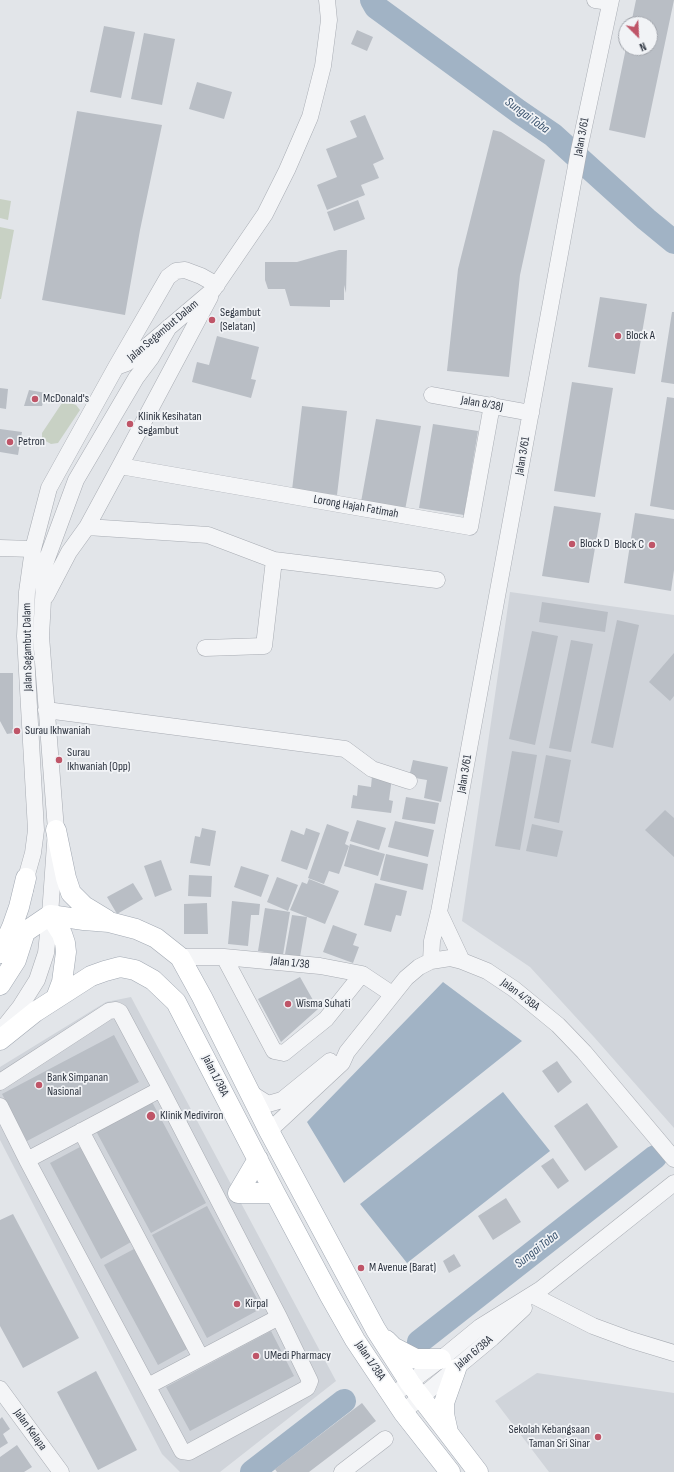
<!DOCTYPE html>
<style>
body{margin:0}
#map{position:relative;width:674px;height:1472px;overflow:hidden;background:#e2e5e9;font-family:"Sofia Sans Condensed",sans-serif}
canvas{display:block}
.north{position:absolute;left:618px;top:16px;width:40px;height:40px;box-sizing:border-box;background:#f1f3f6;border:1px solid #a2a6ad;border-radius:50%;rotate:156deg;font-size:11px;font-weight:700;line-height:16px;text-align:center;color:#2c333f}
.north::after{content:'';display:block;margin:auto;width:14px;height:18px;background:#bf5568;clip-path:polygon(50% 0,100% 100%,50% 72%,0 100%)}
</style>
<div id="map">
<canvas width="674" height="1472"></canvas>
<div class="north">N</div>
</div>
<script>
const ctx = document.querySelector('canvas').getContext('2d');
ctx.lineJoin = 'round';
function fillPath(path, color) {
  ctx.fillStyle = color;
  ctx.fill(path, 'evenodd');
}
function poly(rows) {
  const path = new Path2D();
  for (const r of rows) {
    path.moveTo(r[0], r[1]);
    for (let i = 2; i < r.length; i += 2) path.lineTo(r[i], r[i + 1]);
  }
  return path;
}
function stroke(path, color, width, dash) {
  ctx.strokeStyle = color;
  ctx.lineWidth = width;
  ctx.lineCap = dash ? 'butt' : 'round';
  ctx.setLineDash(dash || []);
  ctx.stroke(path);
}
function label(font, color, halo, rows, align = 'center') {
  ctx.font = font + ' "Sofia Sans Condensed",sans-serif';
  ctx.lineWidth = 3.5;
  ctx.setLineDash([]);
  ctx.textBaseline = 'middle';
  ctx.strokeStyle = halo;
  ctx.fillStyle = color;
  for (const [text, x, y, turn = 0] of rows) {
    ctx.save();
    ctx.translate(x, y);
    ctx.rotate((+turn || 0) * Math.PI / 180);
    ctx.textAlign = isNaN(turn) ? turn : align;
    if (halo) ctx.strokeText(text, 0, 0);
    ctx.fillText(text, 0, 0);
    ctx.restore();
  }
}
fillPath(poly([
 [510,592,674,615,674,1128,594,1037,530,967,462,921],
 [131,997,336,1381,220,1472,180,1472,162,1454,0,1140,0,1067,106,1002],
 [537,1373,674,1393,674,1472,549,1472,495,1401]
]), '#d0d4da');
fillPath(poly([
 [0,199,11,201,8,220,0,218],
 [0,227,14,230,1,299,0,299],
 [62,403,70,403,76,405,80,410,58,443,51,444,42,439,42,433]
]), '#c8d1c4');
fillPath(poly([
 [443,982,522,1041,344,1183,307,1122],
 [503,1092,550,1151,407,1263,360,1204]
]), '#a1b3c5');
stroke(poly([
 [372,0,376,7,518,111,553,135,646,219,674,242],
 [419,1342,655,1157],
 [252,1472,344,1401]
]), '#a1b3c5', 24);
fillPath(poly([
 [636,0,674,0,645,138,609,130,626,48,650,48,650,24,631,24],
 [104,26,135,32,121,98,90,92],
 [357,30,373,37,367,51,351,44],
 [144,33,175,39,162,105,131,99],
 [197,82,232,92,224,119,189,109],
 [77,111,162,125,140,230,125,315,42,300],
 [365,115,384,159,373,164,379,178,361,185,365,195,327,210,317,185,337,177,326,149,357,137,350,121],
 [493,130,501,132,545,160,520,275,509,377,447,371,458,269],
 [358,200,365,219,334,231,327,212],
 [339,250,347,250,346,293,344,285,344,300,330,300,330,307,290,306,285,289,268,289,265,280,265,262,297,262],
 [600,297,647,304,635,374,588,367],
 [672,312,674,312,674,384,661,382],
 [217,336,259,347,251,379,256,380,251,398,192,382,197,362,209,365],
 [572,382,613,388,595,497,554,491],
 [0,388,8,389,6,409,0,408],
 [29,390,46,393,42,406,24,406],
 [667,397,674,398,674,510,650,506],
 [302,406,347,411,337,495,292,490],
 [376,419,421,426,405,510,361,502],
 [433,424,478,431,464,515,419,508],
 [0,429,22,432,18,455,0,452],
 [554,506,601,513,589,583,542,576],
 [635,513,674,519,674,570,671,591,624,583],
 [542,602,608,612,605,632,539,622],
 [617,620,639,625,613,748,591,743],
 [532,631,558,636,535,745,509,739],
 [571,640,593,644,571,752,549,748],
 [674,653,674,696,670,701,649,682],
 [0,673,13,673,13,733,7,734,0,721],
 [512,751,537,755,520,850,495,846],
 [546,755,571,760,559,823,534,818],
 [413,760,448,767,441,802,424,798,427,780,409,777],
 [372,776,392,778,389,800,393,801,391,813,351,808,353,795,357,796,358,785,371,787],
 [406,797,439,803,435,824,402,819],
 [665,810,674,818,674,857,645,830],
 [357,820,386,828,379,850,350,841],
 [395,821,434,830,428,857,388,847],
 [327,824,349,832,345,844,349,846,339,874,329,871,324,884,308,878],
 [532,824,563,831,557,857,526,851],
 [202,828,216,831,210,866,190,863,195,836,200,837],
 [306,828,320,833,307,870,281,861,291,830,304,835],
 [350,844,385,854,378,876,344,866],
 [386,854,428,864,423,890,380,880],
 [161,860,172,890,155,897,144,866],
 [241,866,269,875,261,897,234,887],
 [189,875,212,876,211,897,188,896],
 [277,877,298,885,288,911,267,902],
 [309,879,339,891,325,924,290,910,302,882,307,884],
 [133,883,143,899,117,914,107,897],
 [375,883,407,891,401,916,396,915,391,932,364,925],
 [232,901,260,904,259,915,251,915,248,946,228,944],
 [207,903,208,934,184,934,184,904],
 [265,908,290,912,283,955,258,951],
 [292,915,307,917,300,957,285,954],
 [333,925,357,934,353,945,359,947,353,963,323,952],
 [300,977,318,1009,281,1042,258,999],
 [114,1035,139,1082,27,1141,2,1094],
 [557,1061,572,1082,558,1093,542,1071],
 [152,1102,206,1203,151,1233,96,1131],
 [587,1103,618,1147,585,1171,554,1126],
 [80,1147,131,1242,101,1259,50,1163],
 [553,1158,569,1181,558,1189,541,1166],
 [506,1198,521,1222,493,1240,478,1216],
 [207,1206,262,1308,207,1338,152,1235],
 [13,1214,79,1338,23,1368,0,1326,0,1220],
 [134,1249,187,1349,158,1365,104,1265],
 [454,1254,461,1266,449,1273,443,1261],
 [271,1331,294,1376,190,1431,166,1387],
 [96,1371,137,1450,98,1470,57,1392],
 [362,1403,376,1421,309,1472,277,1472,275,1469],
 [2,1417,10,1429,3,1434,8,1443,0,1448,0,1419],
 [17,1445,32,1467,24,1472,0,1472,0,1457]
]), '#b9bec5');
const minor = poly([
 [595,0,610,2],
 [116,367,127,363,213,290,265,214,287,170,310,117,323,66,329,20,327,0],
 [432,395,531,413],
 [120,466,470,527,492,405],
 [87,527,208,535,274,560,437,580],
 [0,548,33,549],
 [46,596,69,552,87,527,120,466,210,297],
 [205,648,264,646,274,560],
 [46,710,345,749,372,769,409,781],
 [25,890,26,878,33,853,36,830,25,636,27,592,33,549,49,488,116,367,168,277,176,271,185,270,201,276,217,285],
 [439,912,462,961],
 [180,957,224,957,320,966,362,974,392,994],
 [224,957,274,1051,284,1053,326,1019,362,974],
 [431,961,432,941,439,912,579,150,611,0],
 [0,1032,20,1007,37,980,46,953,50,915,56,830,41,636,45,564,76,480,136,378,151,358,169,327],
 [0,1082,109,1011,116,1010,120,1012,161,1089,279,1317,310,1381,307,1388,189,1452,182,1451,27,1160,0,1106],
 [249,1092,268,1104,282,1100,330,1061],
 [81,1131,201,1358],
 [269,1131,342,1063,347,1052,406,978,419,967,431,961,450,958,462,961,487,971,514,989,558,1025,584,1052,674,1159],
 [27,1160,161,1089],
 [532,1295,593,1326,631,1340,674,1353],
 [148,1386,279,1317],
 [0,1389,61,1472],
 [393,1395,441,1359,480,1327,541,1289,674,1183],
 [403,1412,492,1338,524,1308],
 [342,1472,385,1439]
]);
const major = poly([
 [56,830,66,878,71,893,84,906,107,920],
 [50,915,84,920,109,922,136,929,156,938,180,957,202,997,269,1131,376,1330,410,1383,478,1472],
 [50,915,62,934,65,943,66,952,62,982,56,998],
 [0,953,12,927,19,907,26,878],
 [0,985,16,960,25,932,50,915],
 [0,1040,35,1012,91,976,105,971,120,967,135,970,153,980,176,1002,275,1193,330,1296,355,1340,403,1412,450,1472],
 [238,1193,258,1159],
 [238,1193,275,1193],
 [386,1340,393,1347,416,1359,441,1359],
 [448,1432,444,1414,444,1403,456,1369]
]);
stroke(minor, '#a8acb3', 17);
stroke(major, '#a2a9b3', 21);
stroke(minor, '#f4f5f7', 16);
stroke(major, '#fff', 20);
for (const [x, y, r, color] of [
 [212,320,4,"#bf5568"],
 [618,336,4,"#bf5568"],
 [35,399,4,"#bf5568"],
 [130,424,4,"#bf5568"],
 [10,442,4,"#bf5568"],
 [572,544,4,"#bf5568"],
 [652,545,4,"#bf5568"],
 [17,731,4,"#bf5568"],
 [59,760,4,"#bf5568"],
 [288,1004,4,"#bf5568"],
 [39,1085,4,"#bf5568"],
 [151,1116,5,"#bf5568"],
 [361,1268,4,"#bf5568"],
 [237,1304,4,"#bf5568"],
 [256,1356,4,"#bf5568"],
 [598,1437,4,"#bf5568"]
]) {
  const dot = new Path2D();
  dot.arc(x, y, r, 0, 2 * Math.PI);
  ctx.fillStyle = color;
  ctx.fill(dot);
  stroke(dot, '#f1f3f6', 1.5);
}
label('12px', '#2c333f', '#f1f3f6', [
 ["Jalan 3/61",582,137,-79],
 ["Jalan Segambut Dalam",163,331,-40],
 ["Jalan 8/38J",482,404,10],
 ["Jalan 3/61",523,456,-80],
 ["Lorong Hajah Fatimah",356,507,10],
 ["Jalan Segambut Dalam",28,647,-91],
 ["Jalan 3/61",465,774,-80],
 ["Jalan 1/38",290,963,6],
 ["Jalan 4/38A",520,995,37],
 ["Jalan 1/38A",215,1076,63],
 ["Jalan 6/38A",474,1353,-40],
 ["Jalan 1/38A",370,1361,56],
 ["Jalan Kelapa",30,1430,54]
]);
label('12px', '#2c333f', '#f1f3f6', [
 ["Segambut",220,313],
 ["(Selatan)",220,327],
 ["Block A",626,336],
 ["McDonald's",43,399],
 ["Klinik Kesihatan",138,417],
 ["Segambut",138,431],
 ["Petron",18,442],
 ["Block D",580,544],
 ["Block C",644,545,"right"],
 ["Surau Ikhwaniah",25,731],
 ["Surau",67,753],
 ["Ikhwaniah (Opp)",67,767],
 ["Wisma Suhati",296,1004],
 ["Bank Simpanan",47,1078],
 ["Nasional",47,1092],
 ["Klinik Mediviron",160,1116],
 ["M Avenue (Barat)",369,1268],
 ["Kirpal",245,1304],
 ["UMedi Pharmacy",264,1356],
 ["Sekolah Kebangsaan",590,1430,"right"],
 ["Taman Sri Sinar",590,1444,"right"]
], 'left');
label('italic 13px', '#3a536e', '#f1f3f6', [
 ["Sungai Toba",527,116,36],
 ["Sungai Toba",537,1250,-38]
]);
</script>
